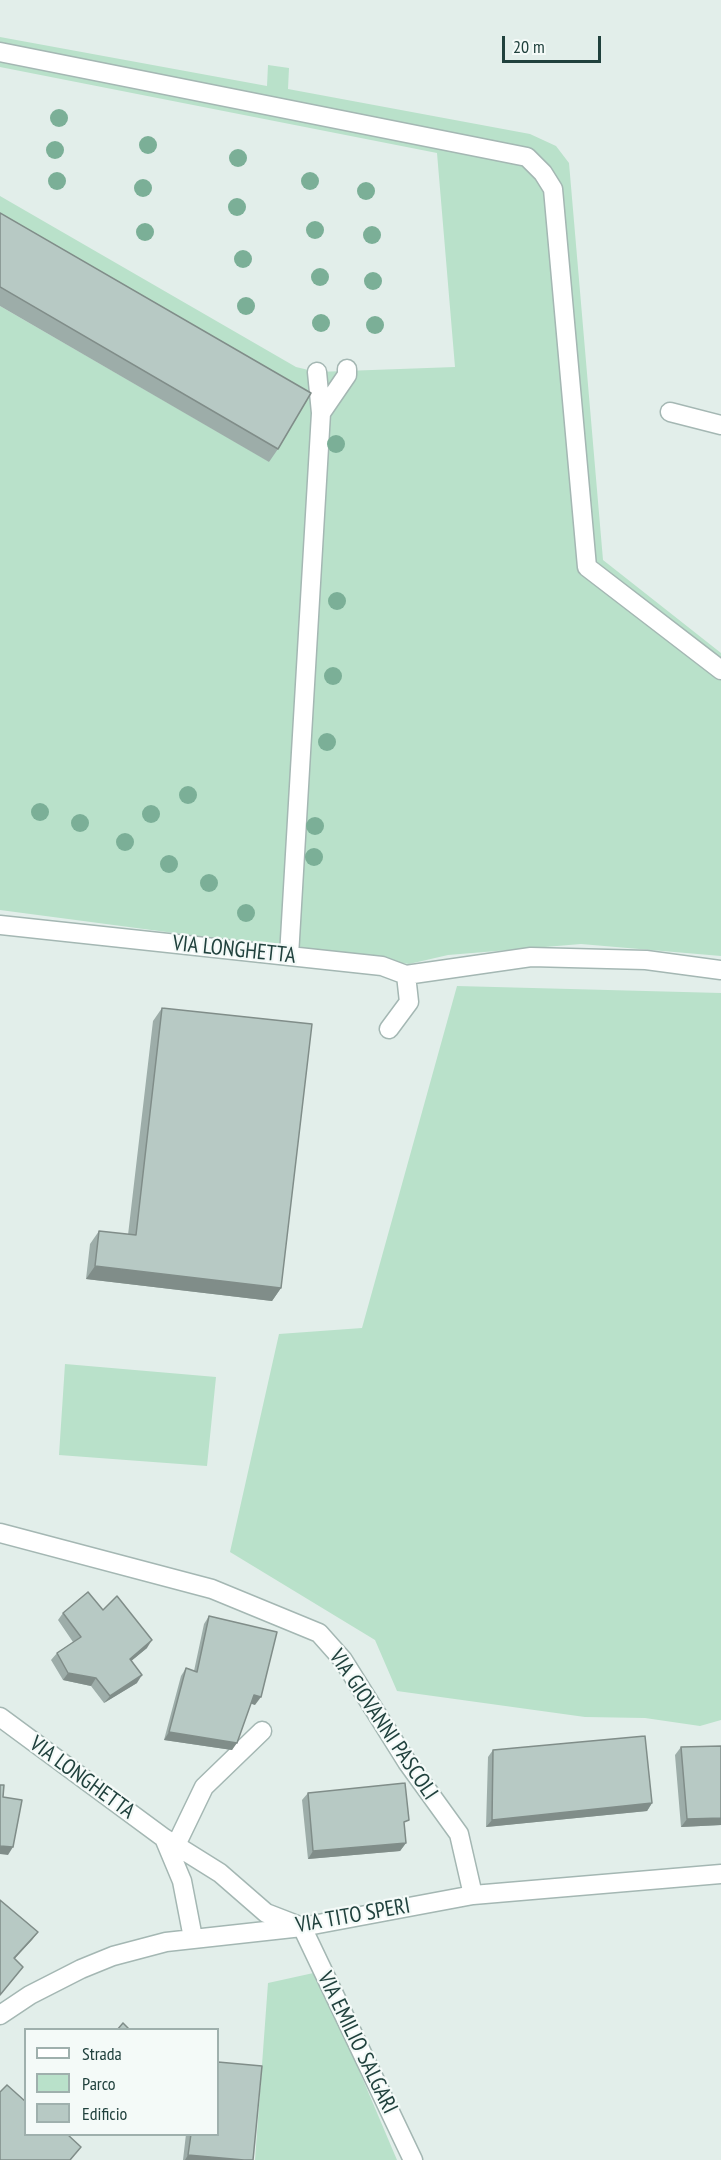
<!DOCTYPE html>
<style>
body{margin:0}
#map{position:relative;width:721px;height:2160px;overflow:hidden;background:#e2eeea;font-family:"PT Sans Narrow",sans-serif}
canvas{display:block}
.legend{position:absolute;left:24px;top:2028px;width:195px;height:108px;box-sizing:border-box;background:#f4faf8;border:2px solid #9fb0ad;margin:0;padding:8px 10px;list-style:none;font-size:18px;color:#20413d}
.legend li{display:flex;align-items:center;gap:12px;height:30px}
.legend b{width:30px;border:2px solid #9fb0ad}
.scale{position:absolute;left:502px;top:36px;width:99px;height:27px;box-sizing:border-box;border:3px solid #20413d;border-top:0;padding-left:8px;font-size:18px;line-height:21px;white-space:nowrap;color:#20413d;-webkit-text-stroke:4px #f4faf8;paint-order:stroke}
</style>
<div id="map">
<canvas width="721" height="2160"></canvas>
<ul class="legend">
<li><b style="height:8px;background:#fff"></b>Strada</li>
<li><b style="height:16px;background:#b9e1ca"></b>Parco</li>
<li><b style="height:16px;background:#b7c9c4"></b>Edificio</li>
</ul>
<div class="scale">20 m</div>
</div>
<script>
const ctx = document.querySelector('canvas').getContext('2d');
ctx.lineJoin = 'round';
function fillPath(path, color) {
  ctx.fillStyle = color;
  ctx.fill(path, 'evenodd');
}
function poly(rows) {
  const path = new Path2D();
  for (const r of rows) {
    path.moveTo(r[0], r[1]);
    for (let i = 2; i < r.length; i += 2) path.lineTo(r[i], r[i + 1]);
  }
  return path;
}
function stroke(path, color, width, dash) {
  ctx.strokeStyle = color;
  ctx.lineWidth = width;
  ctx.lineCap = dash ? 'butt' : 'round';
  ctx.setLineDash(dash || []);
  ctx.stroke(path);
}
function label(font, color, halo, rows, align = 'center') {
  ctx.font = font + ' "PT Sans Narrow",sans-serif';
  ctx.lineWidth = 4.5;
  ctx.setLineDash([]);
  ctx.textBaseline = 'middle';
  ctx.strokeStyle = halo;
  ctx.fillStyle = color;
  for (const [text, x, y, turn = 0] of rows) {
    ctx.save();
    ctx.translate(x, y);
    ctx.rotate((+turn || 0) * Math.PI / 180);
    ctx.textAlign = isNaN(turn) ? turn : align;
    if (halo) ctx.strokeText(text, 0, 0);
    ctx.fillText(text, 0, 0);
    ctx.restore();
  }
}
fillPath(poly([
 [0,37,267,86,268,65,289,68,288,89,530,134,556,146,569,163,603,560,721,653,721,956,581,944,448,955,409,964,0,910,0,306,270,462,0,231,0,196,296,367,317,372,455,367,437,153,0,67],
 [457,986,721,993,721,1720,700,1726,645,1718,585,1717,397,1691,375,1640,230,1552,279,1334,362,1328],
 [65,1364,216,1377,207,1466,59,1455],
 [318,1972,361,2075,397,2160,255,2160,268,1983]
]), '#b9e1ca');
const minor = poly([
 [0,52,527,157,543,173,553,189,587,567,721,670],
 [670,412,721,425],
 [321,413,347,375,347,369],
 [0,925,382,966,406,975,409,1002,389,1029],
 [289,956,321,413,317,372],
 [406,975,531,957,646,960,721,970],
 [0,1533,212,1589,319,1633,343,1660,407,1762,459,1834,473,1895],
 [0,1717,164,1838,220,1873,266,1913,297,1925],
 [164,1838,182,1881,193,1938],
 [176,1845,204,1787,262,1731],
 [302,1927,413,2160],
 [0,2015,30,1995,81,1969,113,1956,166,1942,302,1927,473,1895,721,1874]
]);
stroke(minor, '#a4b7b3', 21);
stroke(minor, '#fff', 18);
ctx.fillStyle = '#7baf97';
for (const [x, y] of [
 [59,118],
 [148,145],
 [55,150],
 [238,158],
 [57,181],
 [310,181],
 [143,188],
 [366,191],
 [237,207],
 [315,230],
 [145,232],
 [372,235],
 [243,259],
 [320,277],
 [373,281],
 [246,306],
 [321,323],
 [375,325],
 [336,444],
 [337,601],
 [333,676],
 [327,742],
 [188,795],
 [40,812],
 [151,814],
 [80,823],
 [315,826],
 [125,842],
 [314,857],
 [169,864],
 [209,883],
 [246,913]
]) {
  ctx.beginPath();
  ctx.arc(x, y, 9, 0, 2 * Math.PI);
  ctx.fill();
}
fillPath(poly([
 [0,213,278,449,269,462,0,306],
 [162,1008,281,1288,272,1301,86,1279,90,1244,99,1231,128,1235,153,1021],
 [103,1610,147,1648,131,1661,137,1683,104,1703,91,1686,63,1680,51,1660,57,1653,73,1642,58,1620,63,1613],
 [209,1616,255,1705,251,1703,232,1750,164,1740,181,1676,186,1668,194,1671,204,1624],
 [681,1747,721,1825,681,1827,675,1755],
 [493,1750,652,1803,647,1811,486,1827,488,1757],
 [308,1793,404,1827,406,1843,400,1851,308,1859,302,1800],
 [186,2134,218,2134,253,2160,183,2160]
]), '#9dada9');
fillPath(poly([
 [95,1266,281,1288,272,1301,86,1279],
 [152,1640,147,1648,124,1667,130,1659],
 [68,1673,96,1678,91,1686,63,1680],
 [142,1675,137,1683,104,1703,110,1696],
 [254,1695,261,1697,255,1705,249,1703],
 [169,1732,237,1743,232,1750,164,1740],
 [652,1803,647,1811,486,1827,492,1820],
 [721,1818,721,1825,681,1827,687,1819],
 [406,1843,400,1851,308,1859,313,1851],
 [0,1846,13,1847,8,1855,0,1854],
 [38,1932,32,1940,8,1966,14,1958],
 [188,2155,244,2160,185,2160]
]), '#808d89');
const building = poly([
 [0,213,311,393,278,449,0,287,0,213],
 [162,1008,312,1024,281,1288,95,1266,99,1231,136,1235,162,1008],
 [88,1592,103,1610,117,1596,152,1640,130,1659,142,1675,110,1696,96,1678,68,1673,57,1653,81,1637,63,1613,88,1592],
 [209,1616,277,1632,261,1697,254,1695,237,1743,169,1732,186,1668,197,1672,209,1616],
 [645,1736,652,1803,492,1820,493,1750,645,1736],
 [721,1746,721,1818,687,1819,681,1747,721,1746],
 [405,1783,409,1820,404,1822,406,1843,313,1851,308,1793,405,1783],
 [0,1785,4,1785,3,1797,22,1800,13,1847,0,1846,0,1785],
 [0,1900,38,1932,14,1958,23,1967,0,1995,0,1900],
 [123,2023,130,2030,117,2030,123,2023],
 [218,2062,262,2066,253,2160,244,2160,188,2155,191,2134,218,2134,218,2062],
 [7,2085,26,2102,26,2134,67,2134,81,2147,70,2160,0,2160,0,2092,7,2085]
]);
fillPath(building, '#b7c9c4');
stroke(building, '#808d89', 1.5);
label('22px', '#20413d', '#f4faf8', [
 ["VIA LONGHETTA",234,950,6],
 ["VIA GIOVANNI PASCOLI",383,1725,56],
 ["VIA LONGHETTA",82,1778,36],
 ["VIA TITO SPERI",353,1916,-10],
 ["VIA EMILIO SALGARI",357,2043,64]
]);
</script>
